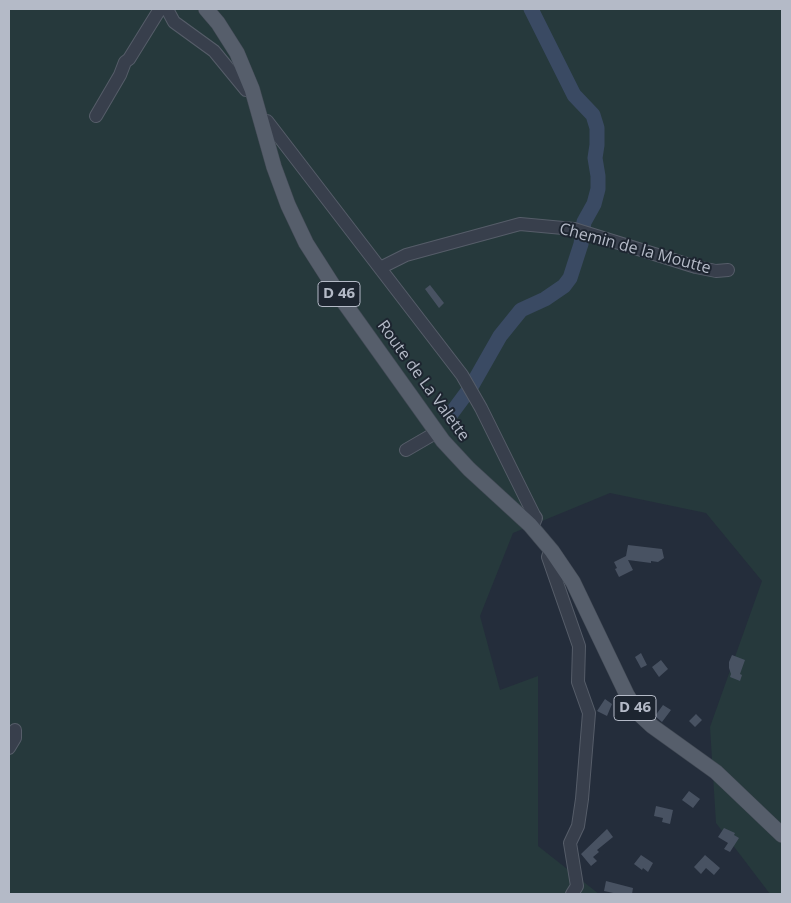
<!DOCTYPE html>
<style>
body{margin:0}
#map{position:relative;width:791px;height:903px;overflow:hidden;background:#242d3b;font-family:"Open Sans",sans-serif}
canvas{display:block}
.frame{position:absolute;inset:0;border:10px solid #b4bac7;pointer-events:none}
</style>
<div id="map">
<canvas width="791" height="903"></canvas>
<div class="frame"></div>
</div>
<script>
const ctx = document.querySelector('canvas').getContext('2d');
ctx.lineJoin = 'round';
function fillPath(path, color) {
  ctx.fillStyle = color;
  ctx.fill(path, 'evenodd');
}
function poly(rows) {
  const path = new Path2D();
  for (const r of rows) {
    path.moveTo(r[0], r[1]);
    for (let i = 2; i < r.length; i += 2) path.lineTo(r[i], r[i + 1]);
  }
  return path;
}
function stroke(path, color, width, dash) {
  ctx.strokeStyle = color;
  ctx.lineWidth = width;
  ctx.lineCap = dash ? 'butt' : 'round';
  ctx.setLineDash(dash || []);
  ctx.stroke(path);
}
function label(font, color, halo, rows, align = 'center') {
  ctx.font = font + ' "Open Sans",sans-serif';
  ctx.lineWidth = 4;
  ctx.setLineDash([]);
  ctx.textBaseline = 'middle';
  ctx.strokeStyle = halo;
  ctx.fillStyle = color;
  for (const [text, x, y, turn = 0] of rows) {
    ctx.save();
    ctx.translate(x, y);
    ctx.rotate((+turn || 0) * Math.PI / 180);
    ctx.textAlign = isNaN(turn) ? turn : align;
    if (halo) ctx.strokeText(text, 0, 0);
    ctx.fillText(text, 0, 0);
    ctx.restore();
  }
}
fillPath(poly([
 [9,9,782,9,782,894,770,894,716,823,710,727,762,581,706,513,610,493,513,533,480,616,500,690,538,676,538,846,599,894,9,894]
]), '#26393c');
stroke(poly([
 [471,387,500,336,521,310,545,299,564,286,570,278,581,244,584,222,594,204,598,189,598,176,595,158,597,145,597,128,593,115,574,95,531,9],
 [451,414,468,391]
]), '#3a4a63', 15);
fillPath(poly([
 [430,285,444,303,439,308,425,289],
 [628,545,662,549,664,558,658,562,651,561,651,563,628,560,633,570,619,577,615,569,617,568,614,562,626,556],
 [641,653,647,665,641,668,635,657],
 [732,655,745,660,740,674,742,675,740,681,730,677,731,674,729,668,729,662],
 [661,660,668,669,659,677,652,667],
 [605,699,612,704,607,716,597,711],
 [663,705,671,710,662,722,655,716],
 [696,714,702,720,695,727,689,721],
 [689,791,700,799,693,808,682,800],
 [656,806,673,810,670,824,662,822,663,818,654,816],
 [724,828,735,833,734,835,739,838,730,852,724,849,728,843,718,837],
 [607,829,613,837,597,850,599,852,593,857,597,861,591,866,581,854],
 [641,855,653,863,648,872,643,868,642,870,634,864],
 [705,855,720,868,714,875,706,868,701,874,694,867],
 [606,881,633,888,632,894,618,894,604,891]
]), '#485262');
const minor = poly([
 [167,9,174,22,214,51,246,90,252,89],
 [96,116,120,75,125,62,129,59,160,9],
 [262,122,267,121,462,375,481,408,534,515,536,518,534,523,530,525],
 [380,268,406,255,520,224,574,229,696,267,716,271,728,270],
 [406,450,437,432],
 [552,551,549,554,548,557,579,646,578,682,589,713,582,799,578,826,570,843,577,886,572,894],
 [9,748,15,738,15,730]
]);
const major = poly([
 [206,9,218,23,237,53,252,89,274,167,288,205,306,243,343,301,443,441,469,469,530,525,552,551,573,582,627,695,638,713,652,726,716,772,782,835]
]);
stroke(minor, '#565d69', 14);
stroke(major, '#414954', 16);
stroke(minor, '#383f4c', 12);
stroke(major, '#565e6b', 15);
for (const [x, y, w] of [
 [339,294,42],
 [635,708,42]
]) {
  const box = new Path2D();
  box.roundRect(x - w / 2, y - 12.5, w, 25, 4);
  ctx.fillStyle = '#1d2530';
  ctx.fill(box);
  stroke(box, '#b4bac7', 1);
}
label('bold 15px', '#b4bac7', null, [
 ["D 46",339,294],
 ["D 46",635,708]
]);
label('16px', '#b4bac7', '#1d2530', [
 ["Chemin de la Moutte",635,249,15],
 ["Route de La Valette",423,381,54]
]);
</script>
